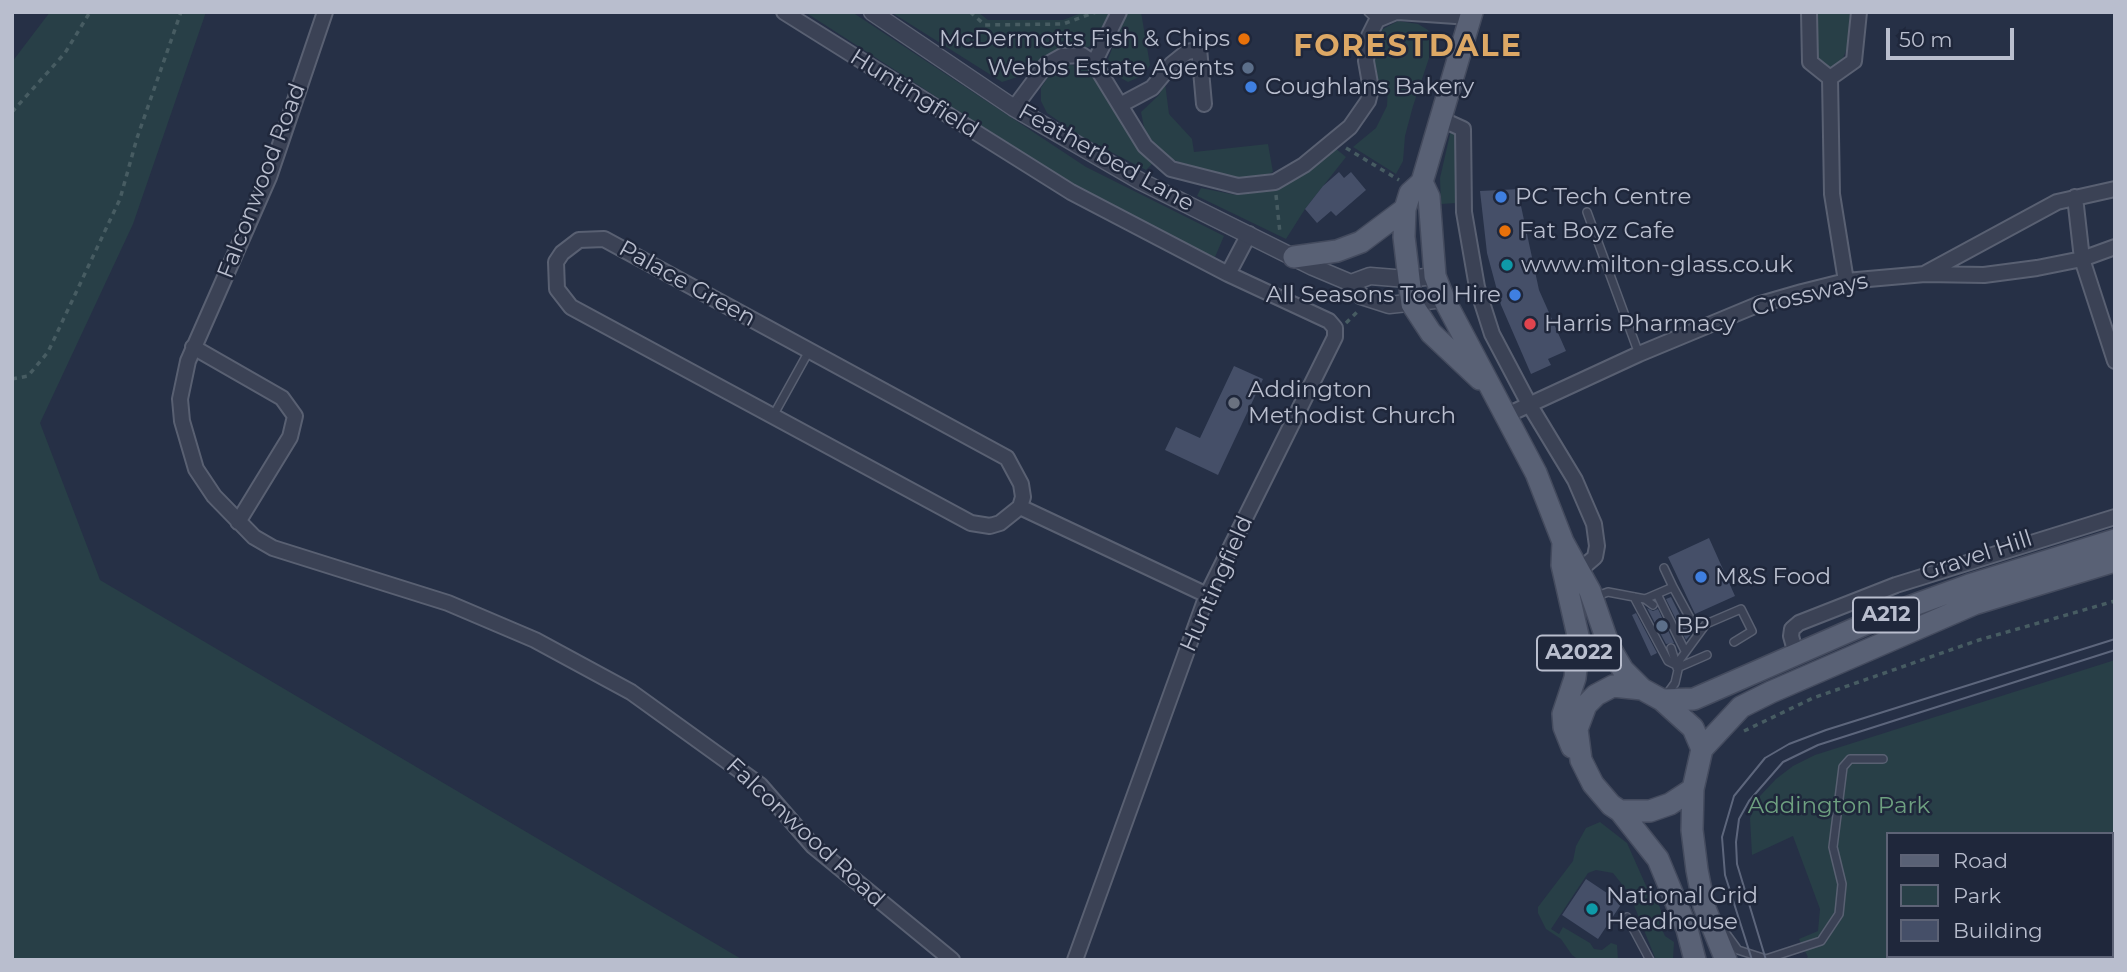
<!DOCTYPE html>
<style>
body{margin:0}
#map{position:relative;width:2127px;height:972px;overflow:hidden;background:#263046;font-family:Montserrat,sans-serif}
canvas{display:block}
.frame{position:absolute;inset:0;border:14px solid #b9bece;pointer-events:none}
.legend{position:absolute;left:1886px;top:832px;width:228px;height:126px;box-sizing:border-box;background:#1f273b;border:2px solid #5d6376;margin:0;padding:9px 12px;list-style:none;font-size:21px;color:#b9bece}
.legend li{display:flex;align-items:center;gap:14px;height:35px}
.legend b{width:35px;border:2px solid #5d6376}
.scale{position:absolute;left:1886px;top:28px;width:128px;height:32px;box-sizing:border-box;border:4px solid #b9bece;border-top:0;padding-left:9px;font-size:21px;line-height:24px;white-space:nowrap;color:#b9bece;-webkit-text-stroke:5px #1f273b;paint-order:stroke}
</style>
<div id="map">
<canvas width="2127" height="972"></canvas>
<div class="frame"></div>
<ul class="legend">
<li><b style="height:9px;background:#596175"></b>Road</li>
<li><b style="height:19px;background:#283f47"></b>Park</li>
<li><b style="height:19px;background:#454f68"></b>Building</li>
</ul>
<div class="scale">50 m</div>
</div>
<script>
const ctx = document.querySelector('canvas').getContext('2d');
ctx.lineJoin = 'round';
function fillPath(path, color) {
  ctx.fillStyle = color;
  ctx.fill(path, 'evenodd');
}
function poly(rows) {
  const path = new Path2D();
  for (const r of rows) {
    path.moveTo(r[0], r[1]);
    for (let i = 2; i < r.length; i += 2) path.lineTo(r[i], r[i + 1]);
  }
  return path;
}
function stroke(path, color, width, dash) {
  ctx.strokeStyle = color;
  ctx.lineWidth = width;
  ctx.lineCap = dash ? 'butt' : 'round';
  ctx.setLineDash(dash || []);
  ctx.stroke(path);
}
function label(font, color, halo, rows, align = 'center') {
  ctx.font = font + ' Montserrat,sans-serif';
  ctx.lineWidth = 5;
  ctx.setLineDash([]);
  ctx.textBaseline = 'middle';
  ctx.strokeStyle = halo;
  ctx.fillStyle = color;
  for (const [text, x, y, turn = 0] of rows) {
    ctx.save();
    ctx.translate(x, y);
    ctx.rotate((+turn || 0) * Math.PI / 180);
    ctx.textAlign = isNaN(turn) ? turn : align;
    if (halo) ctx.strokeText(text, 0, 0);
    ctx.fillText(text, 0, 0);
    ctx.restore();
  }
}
fillPath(poly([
 [50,12,206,12,133,224,40,423,100,580,743,960,12,960,12,62],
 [805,12,852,12,1086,167,1224,236,1215,257,1157,231,1073,185],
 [891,12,978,12,988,20,1063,20,1084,12,1109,12,1105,31,1095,44,1086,48,1058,49,1027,74,1002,82],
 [1127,12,1141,12,1150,65,1144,75,1128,82,1114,74,1108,59],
 [1816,12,1850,12,1848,46,1841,63,1834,68,1827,68,1816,58],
 [1398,21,1418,24,1428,30,1434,43,1413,106,1405,136,1403,161,1396,174,1353,147,1376,128,1387,106,1388,86,1378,85,1374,62,1376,40,1383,29],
 [1065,64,1090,68,1152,164,1146,170,1082,137,1047,113,1041,101,1041,88,1053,69],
 [1165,83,1169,114,1192,139,1194,152,1268,144,1273,172,1256,179,1237,180,1176,161,1164,154,1145,132,1141,112,1159,95],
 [1451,130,1456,133,1457,203,1441,204,1440,178],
 [1335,148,1346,157,1305,209,1286,239,1197,196,1201,188,1236,195,1275,190,1308,170],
 [2115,660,2115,960,1804,960,1808,957,1799,939,1818,931,1820,909,1793,836,1752,855,1750,818,1760,796,1776,779,1793,766,1815,755],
 [1887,834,2111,834,2111,956,1887,956],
 [1600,822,1627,843,1647,888,1655,895,1662,913,1659,923,1665,936,1674,942,1673,960,1656,960,1629,893,1613,873,1596,870,1588,873,1551,929,1559,934,1563,927,1590,943,1594,949,1602,950,1611,943,1617,945,1618,960,1579,960,1572,955,1561,939,1546,929,1538,913,1538,907,1573,861,1576,846,1586,828]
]), '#283f47');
fillPath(poly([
 [1339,172,1344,178,1351,172,1366,190,1336,216,1331,211,1317,223,1305,209,1323,186],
 [1520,189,1521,206,1539,290,1566,351,1548,359,1551,365,1531,374,1501,305,1487,253,1480,191],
 [1234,366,1263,379,1218,475,1165,450,1176,427,1200,438],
 [1709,538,1735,596,1695,614,1668,557],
 [1671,597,1690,635,1686,640,1666,599],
 [1647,608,1653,611,1658,609,1674,643,1666,644],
 [1636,613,1657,653,1651,656,1632,615],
 [1586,879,1622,903,1598,939,1562,915]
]), '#454f68');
const service = poly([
 [1368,12,1377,20],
 [1587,212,1639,354],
 [773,416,809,351],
 [1673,587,1697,631],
 [1657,594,1685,651],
 [1594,597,1608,592,1645,599,1653,605],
 [1634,597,1668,661,1676,665,1706,624,1741,609,1752,631,1734,642],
 [1645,599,1673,587,1664,568],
 [1677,668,1707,655],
 [1665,697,1675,683,1678,670,1671,648],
 [1627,917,1650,960],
 [1722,928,1738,950,1766,959,1821,941,1839,914,1842,884,1833,847,1843,767,1850,759,1883,759]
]);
const minor = poly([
 [325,12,269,177,188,361,180,399,182,421,196,469,214,496,254,537,273,548,448,603,535,640,631,692,760,785,813,846,952,960],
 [784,12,1071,192,1228,274,1329,321,1335,328,1335,337,1207,595,1075,960],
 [1398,12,1470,17],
 [1809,12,1810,62,1830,78],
 [1199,48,1204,104],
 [1094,63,1119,12],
 [1830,78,1832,194,1846,281],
 [1830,78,1854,61,1859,12],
 [1122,104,1152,88,1172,64,1187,52,1199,50],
 [1014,108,1046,65,1062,56,1082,55,1094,63,1145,146,1171,169,1238,186,1275,182,1304,165,1350,127,1368,101,1371,89,1366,61,1369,36,1377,20,1396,12],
 [1441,119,1463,129,1464,212,1477,287,1492,334,1529,404,1575,480,1594,524,1597,546,1595,557,1581,569],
 [2075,197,2082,259,2115,361],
 [1926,273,2057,202,2115,189],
 [1228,274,1249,234],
 [193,347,282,398,295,416,290,437,238,522],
 [1507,415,1639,354,1757,305,1802,292,1846,281,1925,274,1984,275,2037,268,2082,259,2115,247],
 [1020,507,1023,497,1021,484,1007,458,604,239,579,240,562,253,556,262,557,289,571,307,971,523,990,526,1000,523,1020,507,1207,595],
 [1796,654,1791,636,1792,629,1799,623,1896,585,2115,517]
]);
const tertiary = poly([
 [872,12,1014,108,1140,181,1313,267,1351,283,1361,296,1389,305,1444,299],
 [1351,283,1370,276,1407,279,1435,276]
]);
const primary = poly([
 [1472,12,1422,182,1410,193,1405,209,1404,237,1412,304,1431,333,1480,379],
 [1422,182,1429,197,1435,276,1444,299,1536,473,1563,542,1590,591,1609,646,1623,670,1642,689],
 [1294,257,1337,251,1361,242,1405,209],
 [1563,542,1562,565,1579,640,1575,678,1563,714,1564,727,1572,747],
 [1662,700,1694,699,1884,616,1969,585,2115,540],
 [1702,749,1741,707,1771,692,1974,604,2115,561],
 [1693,789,1670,804,1650,811,1620,811,1611,805,1593,784,1581,760,1577,729,1586,705,1596,695,1613,686,1642,689,1662,700,1693,728,1702,749,1693,789,1692,830,1697,870,1704,906,1726,960],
 [1620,811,1658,859,1687,929,1695,960]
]);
stroke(service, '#596072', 10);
stroke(minor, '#596072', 18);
stroke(tertiary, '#596072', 19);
stroke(primary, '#444b5e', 24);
stroke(poly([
 [970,12,985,25,1063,24,1096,12],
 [12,112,65,53,90,12],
 [1346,148,1399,180],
 [1276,195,1280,233],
 [1346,323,1358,311],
 [12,379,28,376,48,352,120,199,137,138,181,12],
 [1744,731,1813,698,1979,640,2115,601]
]), '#475c62', 3.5, [5, 5]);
stroke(service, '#3b4255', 7);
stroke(minor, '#3b4255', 14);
stroke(tertiary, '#3b4255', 16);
stroke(primary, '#596175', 21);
stroke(poly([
 [1752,960,1725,875,1722,837,1734,796,1765,758,1789,744,1826,730,2115,639],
 [1766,960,1737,864,1736,842,1739,819,1749,801,1783,762,1818,745,2115,650]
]), '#5d667c', 2);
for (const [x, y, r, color] of [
 [1244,39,7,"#e8710a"],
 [1248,68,7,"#5c6f8a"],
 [1251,87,7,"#3f7fe0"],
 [1501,197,7,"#3f7fe0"],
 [1505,231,7,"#e8710a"],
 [1507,265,7,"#0f9aa8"],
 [1515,295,7,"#3f7fe0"],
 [1530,324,7,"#e0444e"],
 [1234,403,7,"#6b7280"],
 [1701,577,7,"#3f7fe0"],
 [1662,626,7,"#5c6f8a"],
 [1592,909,7,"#0f9aa8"]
]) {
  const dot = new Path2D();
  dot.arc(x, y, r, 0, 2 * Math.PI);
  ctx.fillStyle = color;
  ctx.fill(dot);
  stroke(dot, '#1f273b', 2.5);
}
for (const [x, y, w] of [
 [1886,615,66],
 [1579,653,84]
]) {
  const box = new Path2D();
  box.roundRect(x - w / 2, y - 17.5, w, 35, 5);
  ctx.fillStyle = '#1f273b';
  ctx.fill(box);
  stroke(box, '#b9bece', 2);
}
label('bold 21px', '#b9bece', null, [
 ["A212",1886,615],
 ["A2022",1579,653]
]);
label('23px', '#b9bece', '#1f273b', [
 ["McDermotts Fish & Chips",1230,39,"right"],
 ["Webbs Estate Agents",1234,68,"right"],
 ["Coughlans Bakery",1265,87],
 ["PC Tech Centre",1515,197],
 ["Fat Boyz Cafe",1519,231],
 ["www.milton-glass.co.uk",1521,265],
 ["All Seasons Tool Hire",1501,295,"right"],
 ["Harris Pharmacy",1544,324],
 ["Addington",1248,390],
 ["Methodist Church",1248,416],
 ["M&S Food",1715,577],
 ["BP",1676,626],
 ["National Grid",1606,896],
 ["Headhouse",1606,922]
], 'left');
label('23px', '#b9bece', '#1f273b', [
 ["Huntingfield",914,94,32],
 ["Featherbed Lane",1106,158,29],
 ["Falconwood Road",262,181,-69],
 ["Palace Green",687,284,29],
 ["Crossways",1810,295,-14],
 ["Gravel Hill",1977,556,-18],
 ["Huntingfield",1217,584,-66],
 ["Falconwood Road",805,833,43]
]);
label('23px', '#6ea080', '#1f273b', [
 ["Addington Park",1839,806]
]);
ctx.letterSpacing = '2px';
label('bold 30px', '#dda865', '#1f273b', [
 ["FORESTDALE",1408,47]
]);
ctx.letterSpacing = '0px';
</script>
